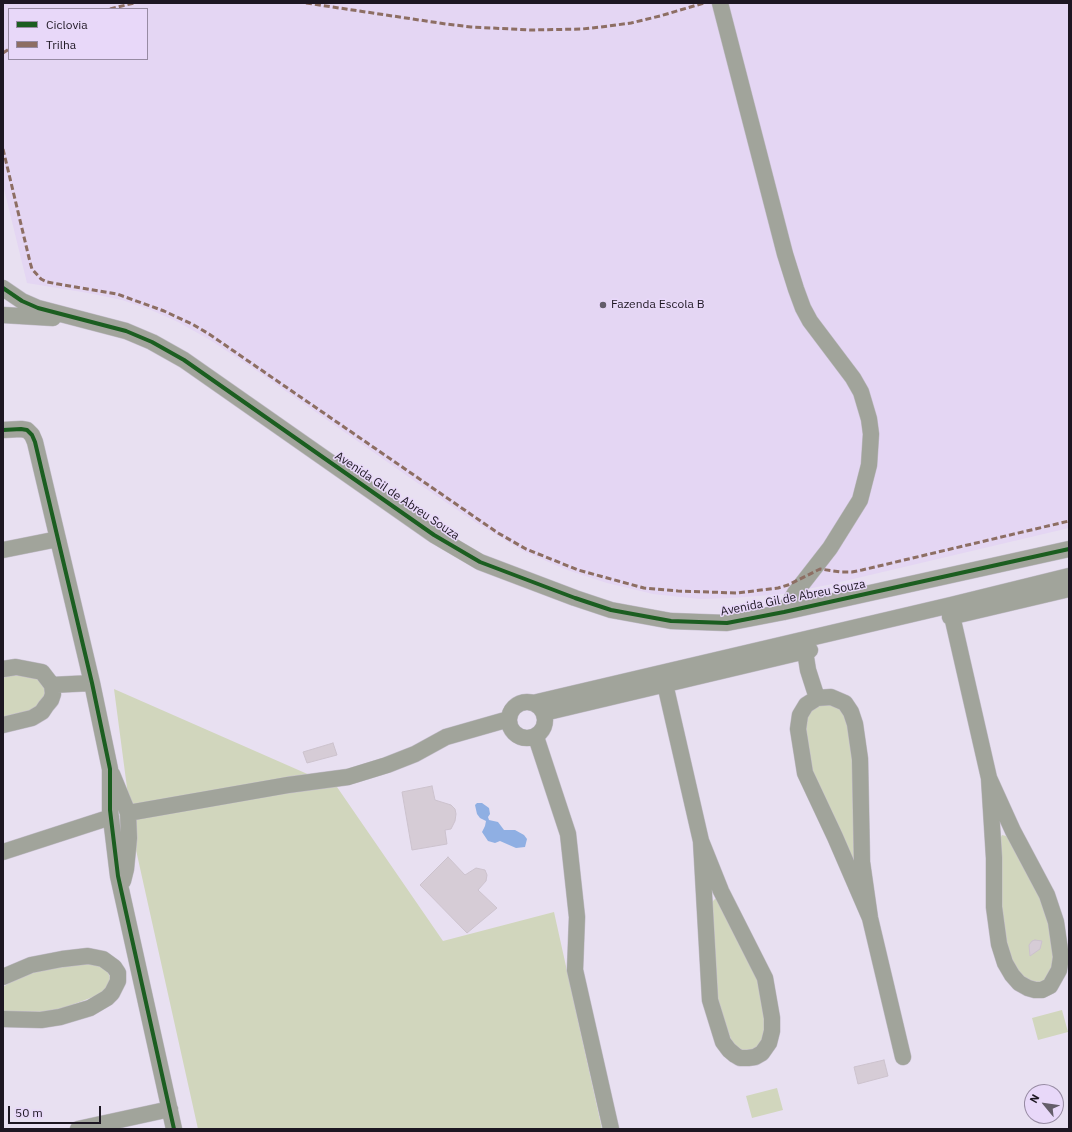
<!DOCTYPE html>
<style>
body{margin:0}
#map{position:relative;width:1072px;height:1132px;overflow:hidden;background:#e8e0f1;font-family:"IBM Plex Sans",sans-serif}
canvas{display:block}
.frame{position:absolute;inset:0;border:4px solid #1d1722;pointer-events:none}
.legend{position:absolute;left:8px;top:8px;width:140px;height:52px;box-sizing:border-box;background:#e8d8f9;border:1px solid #978ba3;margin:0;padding:5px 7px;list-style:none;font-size:12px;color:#1d1722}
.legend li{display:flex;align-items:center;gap:8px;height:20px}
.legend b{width:20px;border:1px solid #978ba3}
.north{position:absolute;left:1024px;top:1084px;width:40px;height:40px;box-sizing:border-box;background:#e8d8f9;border:1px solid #978ba3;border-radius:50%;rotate:299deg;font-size:11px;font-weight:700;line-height:16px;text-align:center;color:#1d1722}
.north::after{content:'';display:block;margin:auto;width:14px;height:18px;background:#645d6a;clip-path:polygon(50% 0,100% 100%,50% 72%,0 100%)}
.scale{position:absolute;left:8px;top:1106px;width:93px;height:18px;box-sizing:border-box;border:2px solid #1d1722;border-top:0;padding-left:5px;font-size:12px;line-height:14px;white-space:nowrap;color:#1d1722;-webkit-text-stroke:3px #e8d8f9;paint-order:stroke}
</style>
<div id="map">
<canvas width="1072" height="1132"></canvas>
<div class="frame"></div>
<ul class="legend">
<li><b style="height:5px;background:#1b5e20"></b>Ciclovia</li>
<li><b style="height:5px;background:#8d6e63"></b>Trilha</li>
</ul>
<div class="north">N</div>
<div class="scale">50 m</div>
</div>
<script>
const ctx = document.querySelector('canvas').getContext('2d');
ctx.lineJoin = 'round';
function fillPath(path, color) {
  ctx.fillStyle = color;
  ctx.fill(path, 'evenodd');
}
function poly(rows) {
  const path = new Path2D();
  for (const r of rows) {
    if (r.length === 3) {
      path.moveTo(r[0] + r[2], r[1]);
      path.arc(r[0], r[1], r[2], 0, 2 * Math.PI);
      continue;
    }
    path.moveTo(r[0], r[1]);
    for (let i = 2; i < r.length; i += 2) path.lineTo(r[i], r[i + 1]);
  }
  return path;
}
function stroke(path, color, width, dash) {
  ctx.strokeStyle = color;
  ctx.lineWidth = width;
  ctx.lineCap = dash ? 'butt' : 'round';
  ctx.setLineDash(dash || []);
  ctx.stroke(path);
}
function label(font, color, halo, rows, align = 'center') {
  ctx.font = font + ' "IBM Plex Sans",sans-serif';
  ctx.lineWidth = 3;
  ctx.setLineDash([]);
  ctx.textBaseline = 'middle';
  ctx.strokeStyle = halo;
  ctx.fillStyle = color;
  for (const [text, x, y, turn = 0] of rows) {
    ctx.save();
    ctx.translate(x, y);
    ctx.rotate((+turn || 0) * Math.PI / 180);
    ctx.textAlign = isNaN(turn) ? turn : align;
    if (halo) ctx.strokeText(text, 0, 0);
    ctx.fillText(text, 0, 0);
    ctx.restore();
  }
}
fillPath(poly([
 [3,3,1069,3,1069,528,832,584,783,594,733,598,700,599,653,594,607,583,567,570,523,551,475,522,416,482,254,369,210,340,178,322,151,310,122,300,88,293,27,283,3,185],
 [9,9,147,9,147,59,9,59]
]), '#e4d6f3');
fillPath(poly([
 [8,676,30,676,44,682,50,692,42,707,3,722,3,678],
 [114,689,337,787,443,941,554,912,602,1129,198,1129,134,841],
 [837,704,846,715,854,756,854,862,811,773,804,736,804,714,812,705],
 [1002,835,1006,836,1010,840,1044,903,1054,941,1053,969,1047,979,1040,983,1030,982,1017,973,1012,964,1000,917,1000,839],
 [715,899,718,899,759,980,765,1019,765,1039,759,1049,751,1052,741,1051,733,1044,715,999,713,929,713,901],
 [94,961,107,971,111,979,110,984,101,994,53,1012,12,1014,3,1011,3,987,20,976,31,972],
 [1062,1010,1068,1032,1038,1040,1032,1018],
 [777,1088,783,1110,752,1118,746,1096]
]), '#d1d6bd');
fillPath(poly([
 [477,803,482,803,489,808,490,814,488,817,489,820,498,822,504,830,515,830,524,835,527,839,525,847,516,848,500,841,495,843,488,841,482,832,485,826,486,821,480,818,477,814,475,805]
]), '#8fafe3');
const building = poly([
 [333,743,337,755,307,763,303,752,333,743],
 [432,786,435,800,451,805,455,809,456,814,455,821,451,829,445,830,447,844,412,850,402,792,432,786],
 [448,857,465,875,476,868,485,870,487,875,486,881,478,890,497,908,467,933,420,885,448,857],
 [1035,940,1042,941,1040,949,1030,956,1029,945,1032,941,1035,940],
 [884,1060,888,1076,858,1084,854,1067,884,1060]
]);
fillPath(building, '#d6ccd6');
stroke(building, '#ccc2cd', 1);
const minor = poly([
 [720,3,785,254,796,289,803,308,810,321,853,378,861,392,869,419,871,434,869,465,860,500,830,548,795,593,784,612],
 [3,288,22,301,38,308,126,331,152,342,184,360,434,535,480,562,575,598,611,610,671,621,727,623,784,612,1069,549],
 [3,315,53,318],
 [3,430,21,429,27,430,32,435,35,442,92,683,110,769,110,810,118,876,174,1129],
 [3,550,58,539],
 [952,616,989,778,994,858,994,907,999,944,1005,963,1012,975,1019,983,1028,988,1035,990,1042,990,1050,986,1059,970,1061,957,1056,922,1047,895,1013,831,989,778],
 [950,617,1069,589],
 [805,651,808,670,817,698],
 [3,669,16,667,42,672,52,685,53,694,51,700,46,706,42,712,32,718,3,725],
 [665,684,701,841,721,891,765,978,772,1018,772,1031,769,1043,762,1053,755,1057,748,1058,740,1058,735,1055,729,1050,723,1042,710,1000,701,841],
 [52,685,92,683],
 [527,720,18],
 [533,703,951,605,1069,576],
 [544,713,810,650],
 [536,737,568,834,577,917,575,970,611,1129],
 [112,774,128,813,129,838,126,869,123,881],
 [128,813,288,785,348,777,387,765,415,754,446,737,509,719],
 [3,852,111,817],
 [870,918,835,837,805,773,798,729,800,715,806,705,817,698,831,697,845,703,851,712,855,724,860,759,862,862,870,918,903,1057],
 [3,977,31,965,62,959,88,956,103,959,114,967,118,973,118,981,112,993,107,998,90,1008,60,1017,41,1020,3,1019],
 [78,1129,170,1109]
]);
stroke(minor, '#c3bdca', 17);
stroke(minor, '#a1a49b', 16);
stroke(poly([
 [306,3,446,24,471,27,531,30,582,29,601,27,631,23,660,16,704,3],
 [110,9,134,3],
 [3,53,9,49],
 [3,149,30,262,32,269,41,279,47,282,58,284,117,294,164,311,192,324,209,334,498,533,526,549,578,570,644,588,678,591,737,593,778,588,788,585,820,569,841,572,852,572,862,570,1069,521]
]), '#8d6e63', 3, [6, 3]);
stroke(poly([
 [3,288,22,301,38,308,126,331,152,342,184,360,434,535,480,562,575,598,611,610,671,621,727,623,784,612,1069,549],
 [3,430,21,429,27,430,32,435,35,442,92,683,110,769,110,810,118,876,174,1129]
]), '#1b5e20', 4);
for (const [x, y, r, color] of [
 [603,305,4,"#645d6a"]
]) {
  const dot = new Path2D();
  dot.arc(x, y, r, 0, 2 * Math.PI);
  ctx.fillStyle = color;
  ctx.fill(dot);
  stroke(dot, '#e8d8f9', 1.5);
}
label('12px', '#1d1722', '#e8d8f9', [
 ["Fazenda Escola B",611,305]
], 'left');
label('12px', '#1d1722', '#e8d8f9', [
 ["Avenida Gil de Abreu Souza",397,496,34],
 ["Avenida Gil de Abreu Souza",793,598,-11]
]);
</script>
